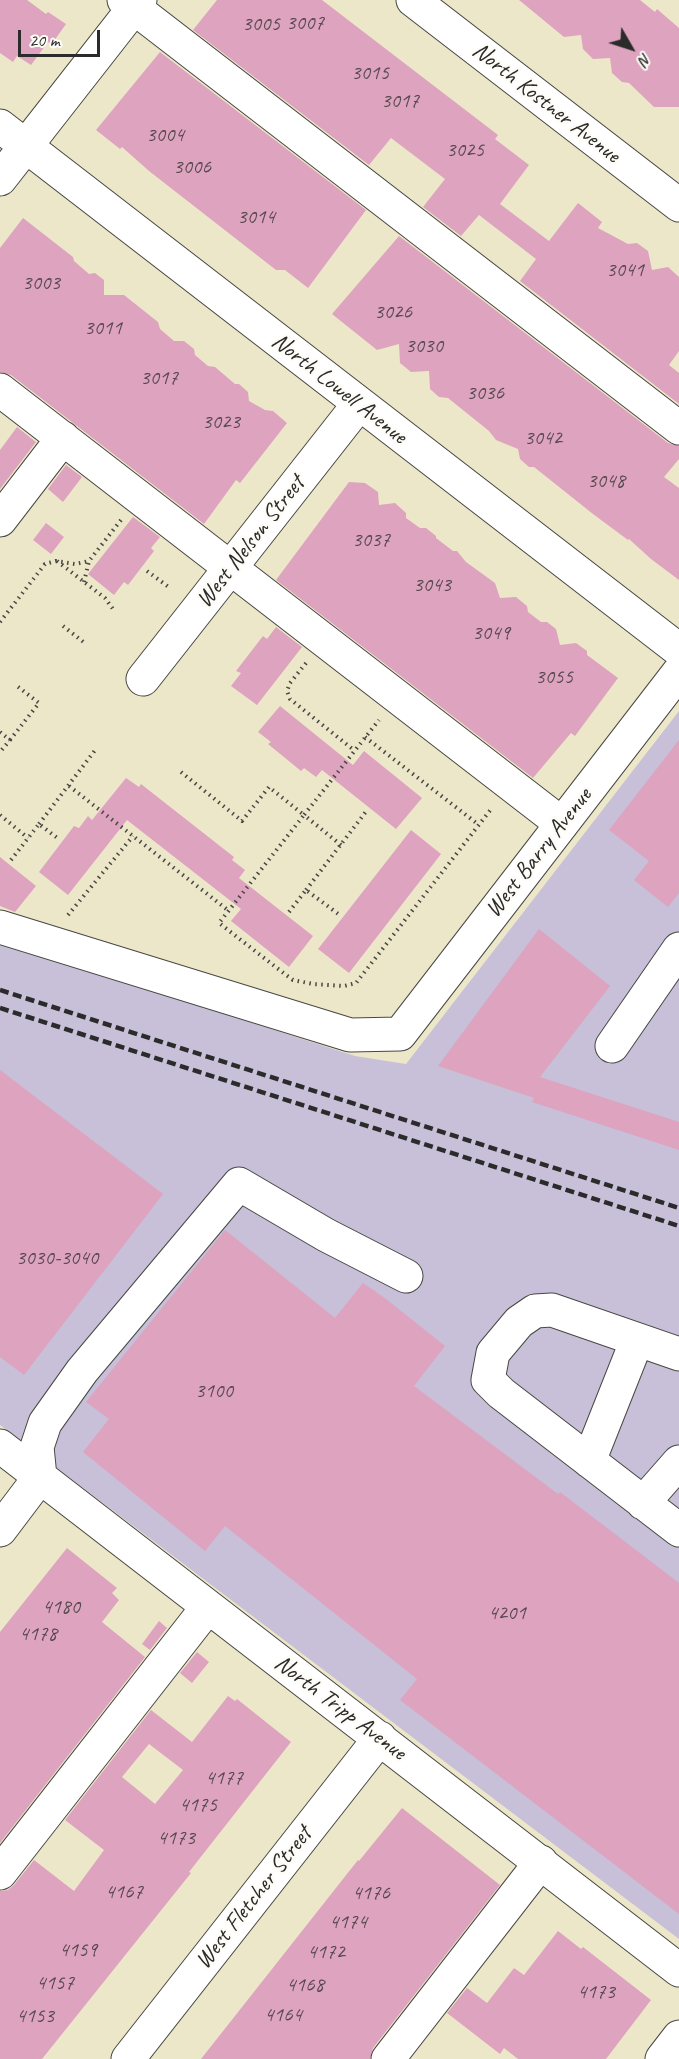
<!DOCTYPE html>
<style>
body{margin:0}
#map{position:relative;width:679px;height:2059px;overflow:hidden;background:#ede7ca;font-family:Caveat,sans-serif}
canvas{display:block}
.north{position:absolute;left:601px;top:18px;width:60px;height:60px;-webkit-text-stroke:4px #fdfcf7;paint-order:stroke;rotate:129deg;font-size:16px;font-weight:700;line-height:24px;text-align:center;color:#2b2b2b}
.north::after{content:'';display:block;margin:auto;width:21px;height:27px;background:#2b2b2b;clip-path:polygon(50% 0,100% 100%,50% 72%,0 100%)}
.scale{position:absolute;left:18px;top:30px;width:82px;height:27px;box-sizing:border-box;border:3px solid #2b2b2b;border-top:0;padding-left:8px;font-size:18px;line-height:21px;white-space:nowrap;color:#2b2b2b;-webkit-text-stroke:4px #fdfcf7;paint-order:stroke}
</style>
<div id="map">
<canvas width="679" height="2059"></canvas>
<div class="north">N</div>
<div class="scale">20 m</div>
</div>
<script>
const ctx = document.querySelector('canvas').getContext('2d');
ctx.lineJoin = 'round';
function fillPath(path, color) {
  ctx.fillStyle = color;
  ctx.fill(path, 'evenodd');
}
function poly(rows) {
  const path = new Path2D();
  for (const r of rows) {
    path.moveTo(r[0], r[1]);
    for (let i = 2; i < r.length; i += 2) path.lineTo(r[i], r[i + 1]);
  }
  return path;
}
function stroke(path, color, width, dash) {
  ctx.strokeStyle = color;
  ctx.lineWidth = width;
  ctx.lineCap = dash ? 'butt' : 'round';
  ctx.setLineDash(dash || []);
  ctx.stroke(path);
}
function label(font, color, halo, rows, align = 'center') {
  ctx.font = font + ' Caveat,sans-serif';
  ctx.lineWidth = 5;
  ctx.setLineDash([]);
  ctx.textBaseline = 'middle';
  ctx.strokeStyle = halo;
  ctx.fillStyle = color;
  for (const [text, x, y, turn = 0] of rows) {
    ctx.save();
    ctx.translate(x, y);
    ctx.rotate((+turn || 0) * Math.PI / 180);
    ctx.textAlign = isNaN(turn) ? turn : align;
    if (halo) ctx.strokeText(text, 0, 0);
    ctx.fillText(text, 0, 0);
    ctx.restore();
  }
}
fillPath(poly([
 [679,711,679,1939,0,1425,0,942,355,1056,406,1064]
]), '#c7c0d8');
fillPath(poly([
 [0,0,27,0,46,14,48,12,66,24,51,45,48,42,31,65,17,56,13,62,0,53],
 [217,0,322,0,498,135,495,139,529,165,500,204,549,241,578,203,602,222,598,228,628,244,637,243,648,251,652,270,668,267,679,277,679,351,669,365,679,373,679,404,520,281,536,259,479,215,461,236,423,207,445,179,391,138,369,165,193,30],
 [519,0,640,0,655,12,657,9,679,28,679,107,654,107,629,83,622,82,612,73,610,58,593,59,583,49,581,35,564,37],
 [160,52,366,210,308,288,285,270,276,270,149,171,122,147,120,149,96,130],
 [23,218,73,257,74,261,89,274,95,273,104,280,104,295,124,295,158,322,160,329,174,341,184,341,194,349,195,355,208,366,215,367,235,384,239,384,248,392,249,401,265,410,273,411,287,423,240,483,236,480,204,524,11,375,0,372,0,248],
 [399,236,668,443,679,446,679,459,664,477,679,488,679,580,651,559,629,539,628,540,593,514,534,467,529,467,520,459,518,449,496,440,489,431,448,398,439,397,430,389,429,371,411,372,400,363,399,344,377,350,332,314],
 [17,427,36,442,0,489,0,450],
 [66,465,82,477,63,502,48,489],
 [349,482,365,483,378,492,379,505,395,503,406,513,406,518,420,528,426,528,436,536,436,538,453,551,457,551,466,562,495,583,500,598,516,597,527,606,528,612,541,622,547,622,556,629,560,645,576,643,587,651,587,655,618,678,575,736,571,733,533,778,276,580],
 [133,517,160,537,151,548,154,551,128,585,124,582,114,595,88,574],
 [46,523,64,537,51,554,33,540],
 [276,627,302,647,257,705,231,686,241,673,236,671,263,636,267,639],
 [280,706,353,765,364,751,422,798,396,829,322,770,316,777,304,768,301,771,268,744,271,742,258,732],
 [679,740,679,893,668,907,634,880,649,861,609,830],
 [126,778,139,787,141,784,234,857,232,860,245,870,239,878,313,936,289,967,231,921,241,909,127,820,68,895,39,872,74,826,79,828,88,816,92,820],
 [411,830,441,854,349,973,318,949],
 [0,857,36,886,15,912,0,906],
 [539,929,610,986,540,1077,679,1122,679,1150,532,1102,534,1098,438,1066],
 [0,1070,163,1194,24,1375,0,1357],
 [225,1230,335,1318,363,1283,386,1299,445,1346,414,1386,558,1494,560,1492,679,1583,679,1914,400,1700,417,1679,225,1526,205,1551,83,1452,109,1419,86,1402],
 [67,1548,117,1588,112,1593,119,1600,102,1622,145,1657,0,1843,0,1632],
 [159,1621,167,1628,150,1650,142,1644],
 [197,1652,209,1662,192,1683,180,1673],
 [228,1696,235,1701,237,1699,291,1742,189,1872,191,1873,42,2059,0,2059,0,1891,8,1890,14,1885,34,1860,74,1891,104,1850,65,1820,151,1710,192,1742],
 [149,1744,183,1770,155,1804,122,1777],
 [402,1808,500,1885,373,2048,370,2059,201,2059,358,1860,359,1861],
 [558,1931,581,1949,583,1947,651,2000,606,2059,518,2059,504,2048,500,2054,447,2013,467,1988,487,2003,514,1968,524,1975]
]), '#dda3bf');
const minor = poly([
 [124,0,679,428],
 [413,0,679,205],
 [0,126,679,650],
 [0,179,140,0],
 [0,390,562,824],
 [0,520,63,438],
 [143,679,359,404],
 [0,927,350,1035,400,1034,679,672],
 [612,1046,679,949],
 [679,1354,552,1310,535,1311,519,1322,493,1353,488,1380,501,1393,679,1530],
 [0,1446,679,1970],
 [589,1461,637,1340],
 [643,1503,679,1462],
 [0,1530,40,1477,37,1447,45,1423,82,1371,239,1184,326,1235,406,1276],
 [0,1873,207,1608],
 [128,2059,380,1738],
 [388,2059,541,1862]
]);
const major = poly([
 [662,2059,679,2037]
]);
stroke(minor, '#484743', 35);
stroke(major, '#484743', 35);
stroke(poly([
 [57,561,105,598,113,609],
 [147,571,170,588],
 [84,582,89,561,121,520],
 [0,622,45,564,56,561,75,564,89,561],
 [63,626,86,644],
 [306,663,290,683,287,691,290,699,355,751],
 [0,732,10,740,0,752],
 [365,737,479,825],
 [10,740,39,703,17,686],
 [181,772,242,821,269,787,304,815,219,923,286,975,293,980,313,984,344,986,356,983,492,808],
 [69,786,229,911],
 [0,815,28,838],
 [39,824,96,749],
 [341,845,304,815,379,720],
 [11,860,39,824,60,840],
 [306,890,368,809],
 [289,912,306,890,341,916],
 [68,915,133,836]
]), '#484743', 4, [1.5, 4.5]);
stroke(minor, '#fff', 33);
stroke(major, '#fff', 33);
stroke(poly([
 [0,990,679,1208],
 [0,1008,679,1226]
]), '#2b2b2b', 4.5, [9, 4.5]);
label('21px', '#584950', null, [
 ["3007",305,23],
 ["3005",261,24],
 ["3015",370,73],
 ["3017",400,101],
 ["3004",165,135],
 ["3025",465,150],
 ["3006",192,167],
 ["3014",256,217],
 ["3041",625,270],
 ["3003",41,283],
 ["3026",393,312],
 ["3011",103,328],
 ["3030",424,346],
 ["3017",159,378],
 ["3036",485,393],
 ["3023",221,422],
 ["3042",543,438],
 ["3048",606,481],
 ["3037",371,540],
 ["3043",432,585],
 ["3049",491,633],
 ["3055",554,677],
 ["3030-3040",57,1258],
 ["3100",214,1391],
 ["4180",61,1607],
 ["4201",507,1613],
 ["4178",38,1634],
 ["4177",224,1778],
 ["4175",198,1805],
 ["4173",176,1838],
 ["4167",124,1892],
 ["4176",371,1893],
 ["4174",348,1922],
 ["4159",78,1950],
 ["4172",326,1952],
 ["4157",55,1983],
 ["4168",305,1985],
 ["4173",596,1992],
 ["4164",283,2015],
 ["4153",35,2016]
]);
label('24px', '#2b2b2b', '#fdfcf7', [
 ["North Kostner Avenue",546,103,38],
 ["North Lowell Avenue",339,389,38],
 ["West Nelson Street",251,542,-52],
 ["West Barry Avenue",539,853,-52],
 ["North Tripp Avenue",340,1708,37],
 ["West Fletcher Street",254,1898,-52]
]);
</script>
